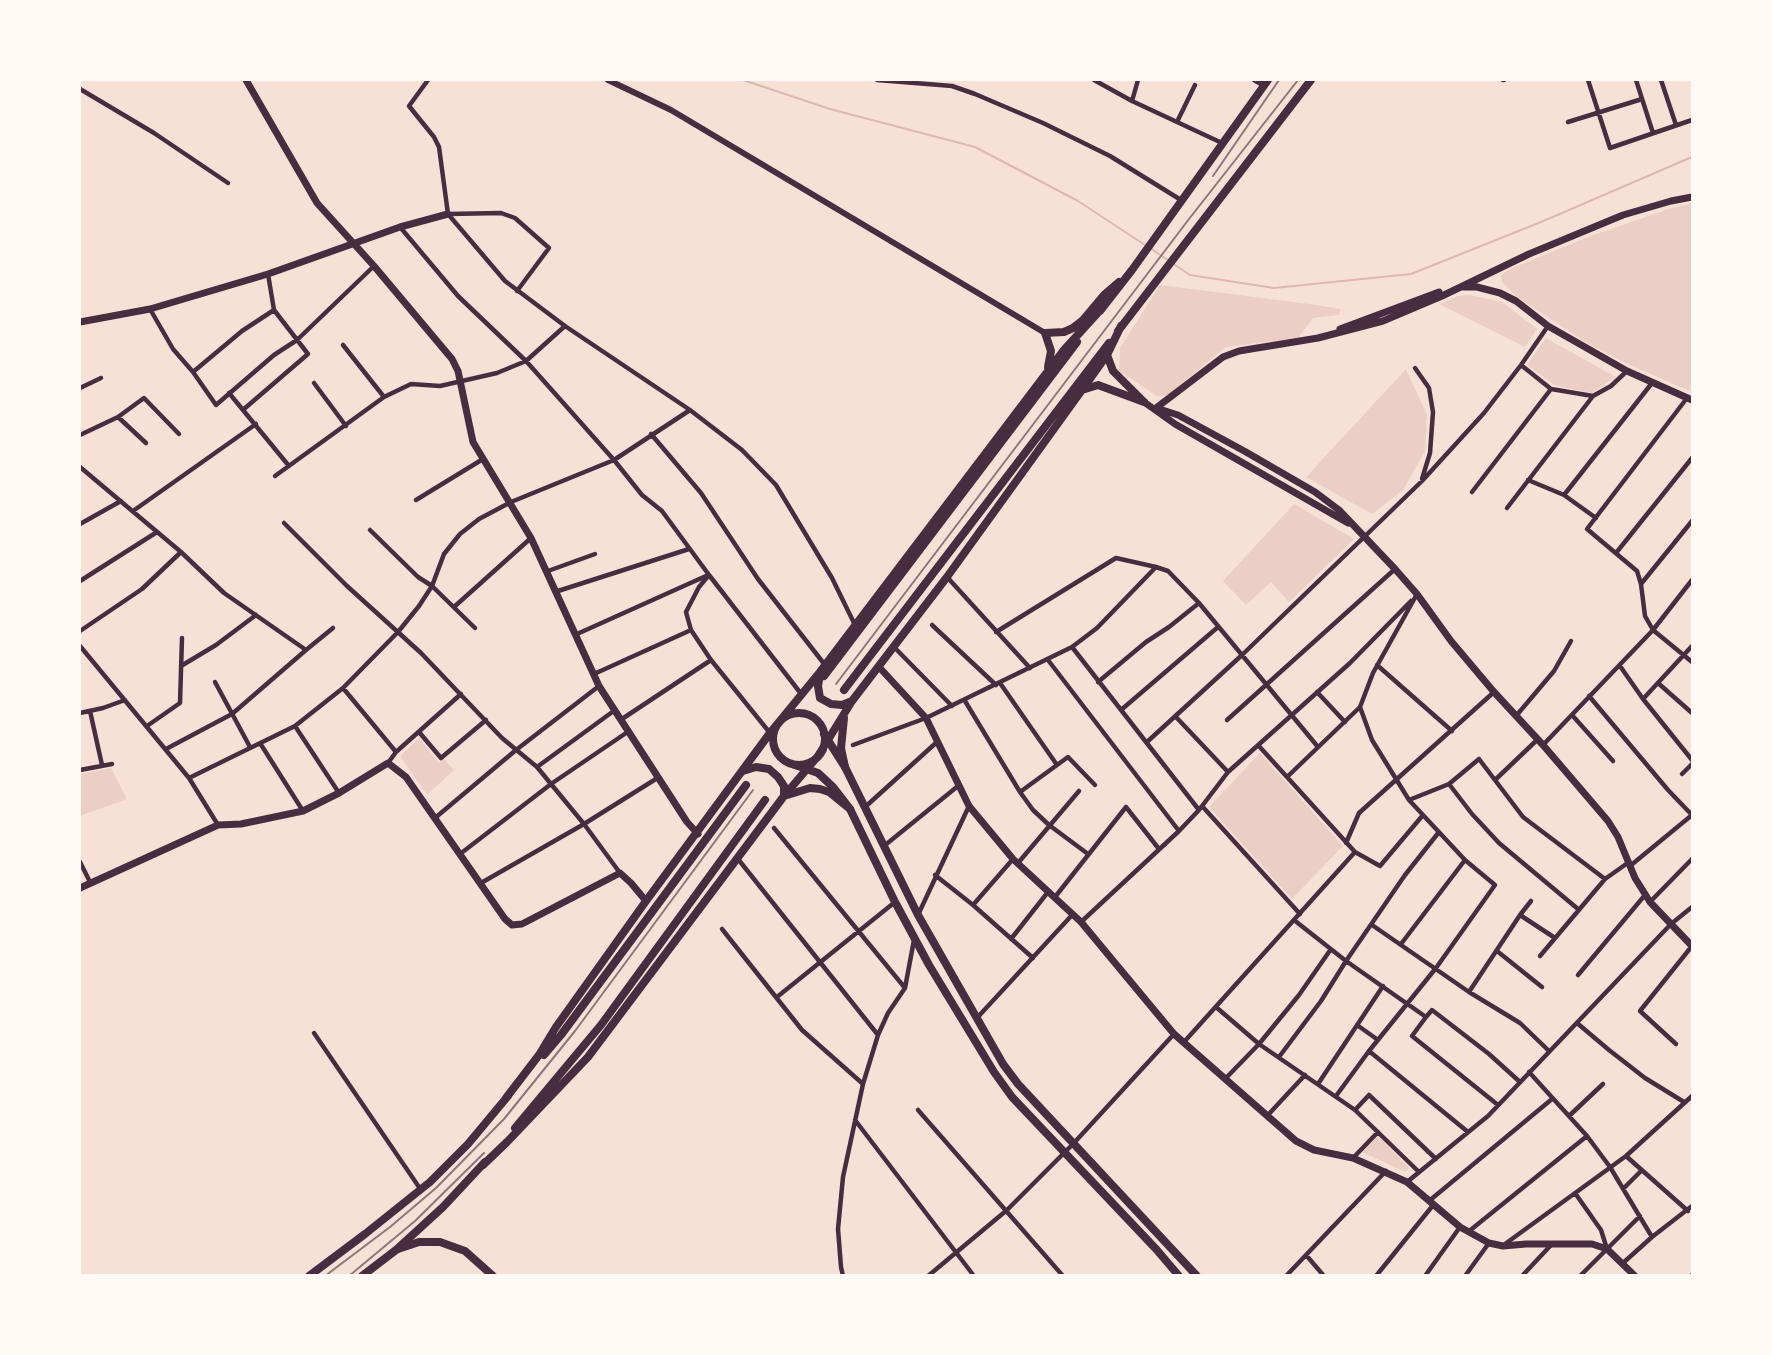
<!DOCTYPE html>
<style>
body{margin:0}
#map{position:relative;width:1772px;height:1355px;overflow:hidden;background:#f7e1d7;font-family:"Source Serif 4",serif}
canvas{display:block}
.frame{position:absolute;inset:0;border:81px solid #fffaf5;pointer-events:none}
</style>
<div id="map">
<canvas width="1772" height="1355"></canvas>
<div class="frame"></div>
</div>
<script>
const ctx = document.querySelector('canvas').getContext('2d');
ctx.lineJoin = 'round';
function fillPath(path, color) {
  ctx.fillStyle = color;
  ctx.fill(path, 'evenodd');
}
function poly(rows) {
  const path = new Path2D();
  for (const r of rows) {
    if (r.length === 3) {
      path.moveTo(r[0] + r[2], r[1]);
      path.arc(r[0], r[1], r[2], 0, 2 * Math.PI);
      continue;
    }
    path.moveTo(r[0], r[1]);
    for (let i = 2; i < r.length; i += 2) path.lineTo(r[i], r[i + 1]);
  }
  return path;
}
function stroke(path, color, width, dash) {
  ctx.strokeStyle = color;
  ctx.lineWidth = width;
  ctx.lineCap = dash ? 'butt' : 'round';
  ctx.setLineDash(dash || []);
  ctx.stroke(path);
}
fillPath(poly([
 [1692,203,1692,392,1619,360,1582,340,1516,296,1502,282,1501,277,1503,273,1510,269,1588,237,1668,209],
 [1160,285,1309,304,1341,309,1339,315,1313,318,1298,338,1226,347,1168,395,1157,396,1119,371,1120,348],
 [1470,295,1502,302,1537,329,1525,347,1439,304,1458,296],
 [1546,338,1616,377,1592,393,1554,385,1527,365],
 [1406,369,1427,415,1425,451,1403,490,1372,514,1306,477],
 [1294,504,1354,539,1289,602,1271,582,1246,605,1223,581],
 [419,738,439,763,444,759,454,770,427,795,400,756],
 [1260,753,1343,846,1292,899,1209,807],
 [111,768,127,799,80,816,80,774],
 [1378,1136,1409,1168,1405,1172,1362,1152]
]), '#ebcfc5');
stroke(poly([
 [743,80,830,109,975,147,1078,201,1145,245],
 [1150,248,1190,275,1274,288,1411,274,1541,222,1692,157]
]), '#dcb8b0', 2);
stroke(poly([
 [428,80,409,106,434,137,439,147,448,214,505,281,565,326,690,410,742,450,776,485,832,578,855,625],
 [877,80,952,86,975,94,1043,123,1110,156,1181,200],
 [1094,80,1132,101,1222,143],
 [1503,80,1504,80],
 [1588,80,1610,148,1692,120],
 [1636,80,1653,133],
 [1661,80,1676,125],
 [80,89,154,133,228,183],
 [1132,101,1138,80],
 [1177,122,1195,85],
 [1568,122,1642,99],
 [448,214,501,213,515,218,549,248,517,291],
 [400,227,458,296,526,361,614,460,642,495,662,511,709,575,802,695],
 [150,309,173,349,193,372,216,405,274,355,297,340,374,266],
 [343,345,384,397],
 [1521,365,1551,389,1593,396,1611,386,1627,371],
 [1415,368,1429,388,1433,412,1430,453,1422,479],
 [193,372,242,331,274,310],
 [314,383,346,426],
 [80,388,101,378],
 [229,393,289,466],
 [1687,398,1587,529,1637,571,1641,584,1645,616,1653,630,1692,662],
 [244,409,308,354,274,310,268,274],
 [118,417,146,443],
 [651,434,701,493,758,579,825,665],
 [80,435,118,417,144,398,179,434],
 [80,467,181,552,224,593,306,650,333,628],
 [275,476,384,397,411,384,440,386,497,373,526,361,565,326],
 [1528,480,1564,495,1596,518],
 [1472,492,1551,389],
 [1564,495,1652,383],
 [416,500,483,459],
 [1507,508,1593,396],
 [133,511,256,424],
 [284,523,347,586,421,653,502,738,537,767,584,824,620,873],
 [80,524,121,501],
 [370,530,418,577,432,586,475,628],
 [1616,553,1692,458],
 [548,571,595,554],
 [709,575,699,587,686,612,691,630,711,660,770,733],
 [947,577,1030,668],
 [80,581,157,532],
 [1641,584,1692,521],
 [558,591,689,549],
 [454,607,531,538],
 [932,625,996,685],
 [80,631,142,589,181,552],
 [996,632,1116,558,1156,567,1168,571,1199,603,1318,747],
 [577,634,706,576],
 [80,646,189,778,218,825],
 [894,647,952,706],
 [1072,647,1199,810],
 [1048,660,1179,831],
 [1377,665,1452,731],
 [181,666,216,645,256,615],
 [1620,666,1643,699,1692,760],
 [594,674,691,630],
 [215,682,250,747],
 [1098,682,1146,642,1169,627,1199,603],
 [1000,683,1057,765],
 [1658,683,1692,713],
 [343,688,396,752],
 [1317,692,1345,722],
 [1589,696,1668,790,1692,815],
 [1643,699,1692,646],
 [965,701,1020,792,1033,810,1049,825,1088,854],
 [1121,710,1218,627],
 [90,711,102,765],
 [80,713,103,708,125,700],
 [1572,715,1613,761],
 [1516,716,1554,671,1571,641],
 [1176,717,1228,772],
 [622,719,711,660],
 [1227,720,1395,569],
 [147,726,180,703,182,638],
 [295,726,339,793],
 [419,732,441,758,486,720],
 [1147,742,1242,655,1422,481,1484,413,1521,365,1548,326],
 [260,743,303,811],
 [853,745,926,718,1072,647,1097,628,1156,567],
 [1258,745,1355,852,1380,866,1423,815],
 [1543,745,1653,630,1692,580],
 [166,749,232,714,306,650],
 [388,763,396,752,461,694],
 [537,767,615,710],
 [80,770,112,764],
 [1682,774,1692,764],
 [1287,777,1360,707],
 [189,778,295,726,343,688,398,632,419,606,432,586,444,554,460,534,479,519,511,502,614,460,690,410],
 [1495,780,1538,739],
 [1449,784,1472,814,1499,843,1578,909],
 [1020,792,1068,757,1095,785],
 [1409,800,1449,784,1479,759,1523,817,1605,879],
 [1202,806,1300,914],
 [864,808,938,741],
 [435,818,516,750,599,686],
 [774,828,905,988],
 [1346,843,1359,813,1494,692],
 [884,846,958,786],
 [460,854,551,784,629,731],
 [738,859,878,1035],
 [80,862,90,882],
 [1018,863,1079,791],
 [1630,866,1692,815],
 [935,875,973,905,1033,958],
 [481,883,584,824,659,777],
 [1055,897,1126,807,1159,849],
 [1650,902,1692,859],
 [973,905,1013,859],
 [918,915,969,806],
 [1520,915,1531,901],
 [1294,920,1346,961,1426,1017,1432,1010,1489,1054,1520,1082],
 [1081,922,1179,831,1199,810,1228,772,1350,663,1411,601],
 [1372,925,1469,992,1520,1023,1549,1051],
 [722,929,802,1030,863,1084],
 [1011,939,1048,892],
 [1401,944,1465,860],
 [1497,951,1542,987],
 [1540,956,1605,879,1629,862],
 [1578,975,1645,895],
 [1469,992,1520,915,1555,938],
 [777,997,895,902],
 [1216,1007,1259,1044,1355,1110,1419,1172],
 [1426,1017,1412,1036,1498,1105],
 [976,1019,1073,914],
 [1577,1023,1609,1050,1645,1078,1684,1102],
 [1357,1025,1378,1040],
 [314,1033,421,1190],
 [1184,1042,1355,852],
 [1676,1044,1640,1011,1692,946],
 [1369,1051,1468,1132],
 [1279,1057,1321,1001,1346,961,1405,875,1439,832],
 [1529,1072,1587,1136,1610,1167,1652,1237],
 [1226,1078,1259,1044,1299,995,1331,949],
 [1318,1084,1383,986],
 [1336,1096,1369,1051,1436,968,1495,885,1465,860,1409,800,1372,740,1360,707,1373,673,1417,594],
 [918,1110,1063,1276],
 [1355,1110,1369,1095,1436,1159],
 [1267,1116,1305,1075],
 [1569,1116,1603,1084],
 [855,1120,974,1276],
 [1626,1156,1688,1211],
 [1353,1158,1378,1132],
 [1407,1182,1488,1116,1671,924,1692,907],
 [1623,1189,1642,1170],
 [1575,1193,1601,1230,1607,1249],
 [1429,1201,1552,1099],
 [1468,1232,1587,1136],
 [1505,1244,1626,1156,1692,1096],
 [1306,1255,1324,1276],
 [1623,1263,1652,1237,1692,1206],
 [843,1276,841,1267,838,1229,843,1177,863,1084,878,1035,888,1013,905,988,914,940],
 [928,1276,1007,1210,1073,1144,1174,1034],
 [1286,1276,1386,1171],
 [1376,1276,1434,1204],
 [1425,1276,1460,1227],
 [1465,1276,1489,1243],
 [1522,1276,1552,1244],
 [1580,1276,1640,1216],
 [1692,1276,1692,1275]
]), '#4a2c40', 4.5);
stroke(poly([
 [608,80,671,110,1045,333],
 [1255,80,1264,85]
]), '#4a2c40', 6);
stroke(poly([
 [246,80,317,203,374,266,452,359,458,371,473,442,531,538,599,686,687,822,698,834],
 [1461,287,1477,287,1500,293,1516,301,1548,326,1627,371,1692,400],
 [80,322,150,309,268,274,400,227,448,214],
 [1340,329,1439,292],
 [1144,402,1175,424,1348,523],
 [1156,408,1178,415,1246,452,1315,492,1339,510,1395,569,1417,594,1451,641,1494,692,1543,745,1608,821,1618,837,1635,878,1650,902,1692,946],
 [1156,408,1223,357,1239,351,1318,338,1383,321,1442,296,1529,254,1623,215,1671,201,1692,197],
 [879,667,926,718,969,806,1013,859,1081,922,1174,1034,1296,1141,1314,1150,1353,1158,1407,1182,1460,1227,1489,1243,1503,1246,1526,1244,1592,1244,1607,1249,1635,1276],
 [80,888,218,825,241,824,303,811,339,793,388,763,406,777,505,919,512,925,522,924,620,873,631,883,646,901]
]), '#4a2c40', 7);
stroke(poly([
 [824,734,845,767,918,915,1003,1064,1018,1084,1197,1276],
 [795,765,818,773,833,787,850,809,895,902,929,965,994,1072,1012,1097,1156,1249,1179,1276],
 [398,1249,419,1242,440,1242,465,1251,493,1276]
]), '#4a2c40', 8);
stroke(poly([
 [1100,311,1132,270,1268,80],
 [1118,331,1311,80],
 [1107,355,1113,371,1143,401],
 [1048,367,1051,351,1045,333,1064,332,1073,328,1082,321,1104,295,1119,282],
 [1082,390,1098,385,1144,402],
 [820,674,818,686,820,698,831,704,842,705,852,701],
 [824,676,1077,342],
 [844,690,1109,343],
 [799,739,26],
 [844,718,841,748,845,767],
 [743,771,756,767,769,769,778,777,784,786,784,796,810,788,820,789,829,792,850,809],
 [544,1055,561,1035,746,785],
 [506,1098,539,1055,556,1027,646,901,770,733,820,672,1064,350,1103,307],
 [515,1128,601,1025,765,800],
 [483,1165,507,1142,588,1057,784,796,818,756,852,701,947,577,1082,390,1107,355,1121,326],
 [309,1276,365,1234,430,1182,468,1144,508,1096],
 [362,1276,396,1250,443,1207,485,1162]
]), '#4a2c40', 8);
stroke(poly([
 [1213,176,1279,80],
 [836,684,1189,219,1298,80],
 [325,1276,390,1227,436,1188,504,1119,575,1031,753,790],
 [349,1276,415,1221,484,1153]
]), '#8f747c', 2);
</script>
